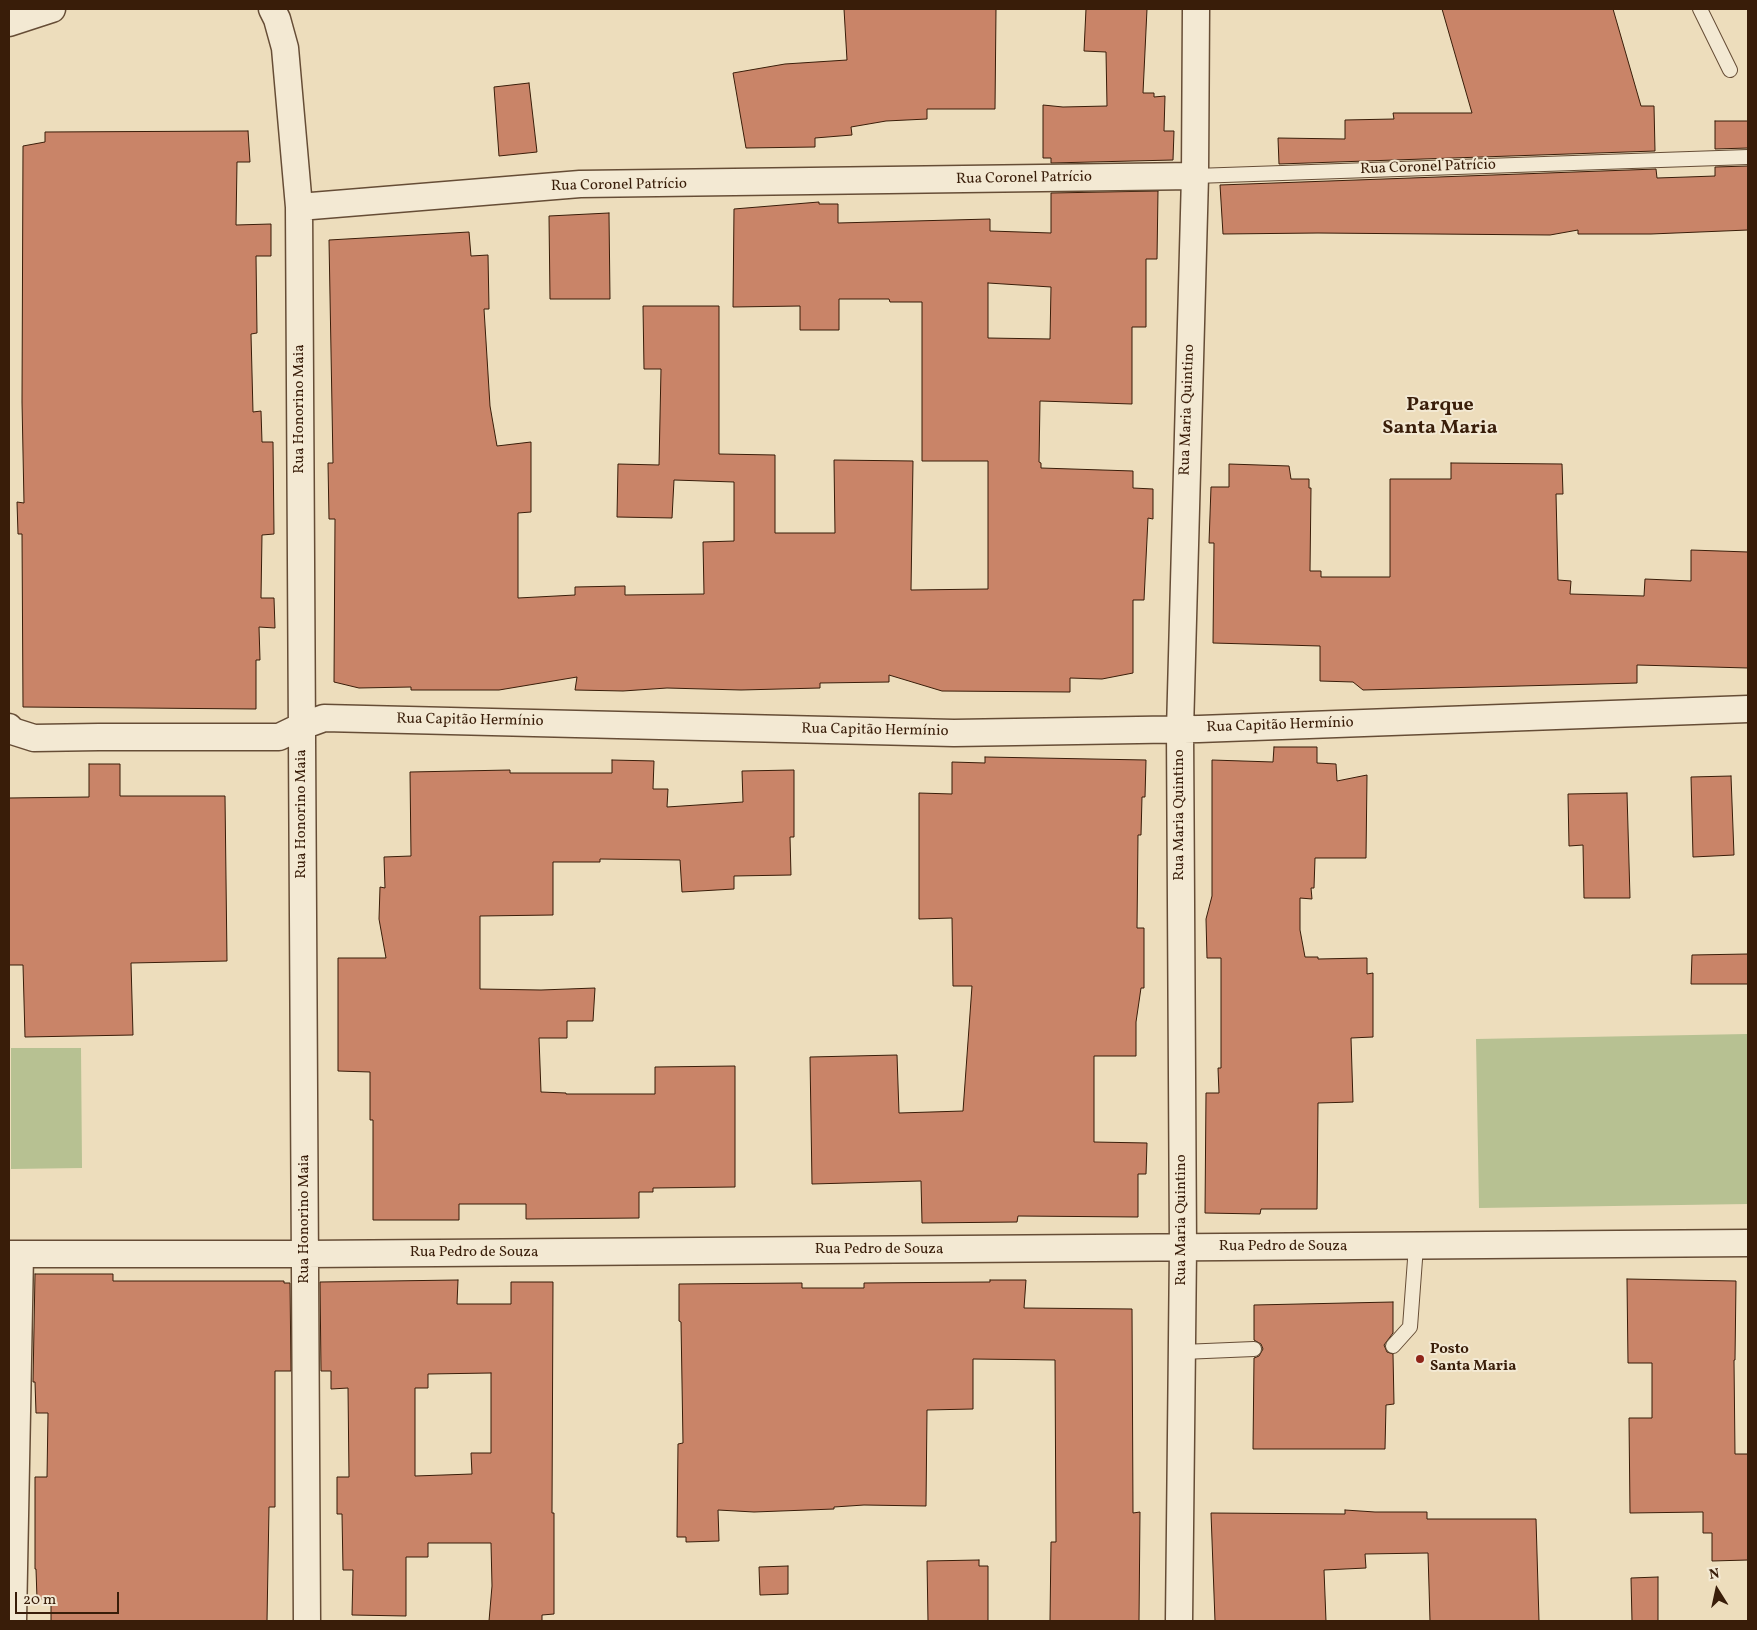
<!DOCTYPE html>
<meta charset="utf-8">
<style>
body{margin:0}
#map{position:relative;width:1757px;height:1630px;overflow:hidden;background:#edddbc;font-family:Vollkorn,serif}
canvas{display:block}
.frame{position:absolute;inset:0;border:10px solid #391d09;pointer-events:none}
.north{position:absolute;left:1692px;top:1565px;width:50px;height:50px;-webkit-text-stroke:4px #f3e9d3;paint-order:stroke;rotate:350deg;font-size:14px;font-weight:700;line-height:20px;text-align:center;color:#391d09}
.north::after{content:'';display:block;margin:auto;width:18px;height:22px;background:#391d09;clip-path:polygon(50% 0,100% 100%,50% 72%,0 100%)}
.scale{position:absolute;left:15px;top:1592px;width:104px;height:22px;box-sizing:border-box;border:2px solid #391d09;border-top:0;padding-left:6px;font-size:15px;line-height:18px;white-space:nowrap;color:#391d09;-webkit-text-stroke:4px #f3e9d3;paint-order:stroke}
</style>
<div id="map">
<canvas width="1757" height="1630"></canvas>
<div class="frame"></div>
<div class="north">N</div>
<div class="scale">20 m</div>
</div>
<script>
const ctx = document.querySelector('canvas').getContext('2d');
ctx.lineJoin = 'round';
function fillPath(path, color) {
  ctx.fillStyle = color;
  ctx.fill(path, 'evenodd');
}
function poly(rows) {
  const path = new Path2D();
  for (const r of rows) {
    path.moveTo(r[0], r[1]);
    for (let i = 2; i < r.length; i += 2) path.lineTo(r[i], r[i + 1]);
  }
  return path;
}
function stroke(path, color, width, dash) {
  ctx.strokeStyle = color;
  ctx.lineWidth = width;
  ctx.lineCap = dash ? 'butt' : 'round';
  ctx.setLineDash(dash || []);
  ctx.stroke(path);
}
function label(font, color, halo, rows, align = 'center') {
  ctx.font = font + ' Vollkorn,serif';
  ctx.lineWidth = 4;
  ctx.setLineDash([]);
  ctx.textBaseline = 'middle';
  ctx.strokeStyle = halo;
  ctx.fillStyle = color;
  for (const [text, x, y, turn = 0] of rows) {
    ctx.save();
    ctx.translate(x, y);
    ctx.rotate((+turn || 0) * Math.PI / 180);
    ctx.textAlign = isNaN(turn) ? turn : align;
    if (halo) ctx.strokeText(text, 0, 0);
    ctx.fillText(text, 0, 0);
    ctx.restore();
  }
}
fillPath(poly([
 [1747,1034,1748,1204,1479,1208,1476,1039],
 [11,1048,81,1048,82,1168,11,1169]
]), '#b7c192');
const building = poly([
 [844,9,996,9,995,109,927,109,927,119,886,121,851,127,852,135,815,138,815,147,746,148,733,73,785,64,847,60,844,9],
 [1086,9,1147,9,1143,93,1154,93,1154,97,1165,96,1164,131,1174,131,1173,160,1051,163,1051,158,1043,158,1043,105,1063,107,1107,106,1106,52,1084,51,1086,9],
 [1442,9,1613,9,1641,106,1654,106,1655,151,1279,164,1278,138,1345,139,1345,120,1394,119,1393,113,1472,113,1442,9],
 [529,83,537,152,499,156,494,87,529,83],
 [1715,121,1748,121,1748,148,1715,149,1715,121],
 [248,131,250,162,237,162,236,225,271,224,271,256,256,256,257,333,251,334,253,412,261,411,262,442,273,442,274,534,262,535,261,598,274,598,275,628,259,627,260,660,256,660,256,709,23,707,22,534,18,534,17,502,24,503,22,402,23,146,45,142,45,132,248,131],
 [1748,166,1748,230,1651,234,1578,234,1578,230,1550,235,1318,233,1223,234,1220,185,1656,169,1657,178,1687,177,1715,176,1715,167,1748,166],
 [1158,191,1157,259,1146,259,1146,327,1132,327,1132,404,1040,401,1039,462,1041,463,1041,468,1133,471,1133,488,1153,489,1153,519,1148,518,1144,600,1133,600,1133,673,1102,679,1070,678,1070,692,942,691,889,675,889,682,820,683,820,688,741,690,667,688,623,691,575,690,577,677,499,690,411,690,411,687,359,688,334,682,335,519,329,519,328,463,333,463,329,240,469,232,471,256,488,255,489,309,484,309,490,406,497,446,531,442,531,512,518,513,518,598,575,595,575,587,625,586,625,595,704,594,703,542,734,541,734,482,674,480,672,518,617,517,618,464,659,465,661,369,644,369,643,306,719,306,719,454,775,455,775,533,835,533,834,460,913,461,911,590,988,589,988,461,922,461,922,302,890,302,889,299,839,299,839,330,800,330,800,306,733,307,734,209,819,202,819,204,838,204,838,223,990,219,990,231,1051,233,1051,193,1158,191],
 [988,283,1051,287,1050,339,988,338,988,283],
 [609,213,610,299,550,299,549,216,609,213],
 [1451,463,1562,464,1563,494,1556,494,1558,580,1571,581,1570,594,1644,596,1645,579,1691,581,1691,550,1748,552,1748,668,1637,665,1637,683,1363,690,1353,682,1320,681,1320,646,1213,643,1214,543,1209,543,1211,487,1229,487,1229,464,1289,466,1291,479,1309,479,1309,488,1311,488,1310,571,1321,571,1321,577,1390,577,1390,479,1451,479,1451,463],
 [1274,747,1317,747,1317,763,1336,764,1337,781,1367,775,1366,858,1315,858,1314,888,1311,888,1312,899,1300,898,1300,930,1305,957,1318,957,1318,959,1367,958,1367,974,1373,973,1373,1037,1351,1038,1353,1102,1318,1103,1317,1209,1261,1209,1260,1214,1205,1213,1206,1093,1219,1093,1218,1068,1221,1068,1221,958,1207,958,1206,919,1212,896,1212,760,1273,762,1274,747],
 [985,757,1146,760,1145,797,1142,797,1141,835,1138,835,1137,928,1144,928,1144,988,1141,988,1136,1022,1136,1056,1094,1056,1094,1142,1147,1143,1146,1174,1138,1174,1138,1217,1018,1216,1017,1222,922,1223,921,1181,812,1184,810,1057,897,1055,899,1113,963,1111,972,986,953,986,952,918,919,919,919,793,952,794,952,762,985,763,985,757],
 [612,760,654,761,653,789,668,789,667,807,743,802,742,771,794,770,794,837,790,837,791,875,734,876,734,889,682,892,680,860,600,859,600,862,553,862,553,915,480,916,480,989,541,990,595,988,593,1021,567,1021,567,1038,539,1038,541,1092,566,1093,566,1094,655,1094,655,1067,735,1066,735,1187,653,1188,653,1192,639,1192,639,1218,526,1219,526,1204,459,1204,459,1220,373,1220,373,1120,370,1120,370,1072,338,1071,338,958,386,958,379,919,380,887,385,888,384,857,411,856,410,772,510,770,510,773,612,773,612,760],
 [89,764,120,764,120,796,225,796,227,961,131,963,133,1035,25,1037,23,965,9,965,9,798,89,797,89,764],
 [1731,776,1734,855,1693,857,1691,777,1731,776],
 [1627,793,1630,898,1584,898,1583,845,1569,846,1568,794,1627,793],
 [1748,954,1748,984,1691,984,1692,955,1748,954],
 [35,1274,113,1274,113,1281,284,1281,284,1283,290,1283,291,1371,275,1371,275,1507,269,1507,267,1621,51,1621,51,1599,37,1599,36,1569,35,1569,35,1477,47,1477,48,1413,36,1413,35,1382,33,1382,35,1274],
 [1627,1279,1736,1281,1735,1360,1734,1360,1735,1454,1748,1454,1748,1560,1712,1561,1712,1533,1703,1533,1703,1512,1630,1513,1629,1418,1652,1418,1652,1363,1628,1363,1627,1279],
 [458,1280,457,1304,511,1304,511,1282,553,1282,552,1513,554,1513,554,1614,542,1615,542,1621,489,1621,492,1586,491,1543,428,1543,428,1557,406,1557,406,1616,352,1615,353,1570,343,1570,342,1514,337,1514,337,1477,349,1477,348,1388,331,1389,331,1371,321,1371,320,1282,458,1280],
 [491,1373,491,1453,471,1453,472,1474,415,1476,415,1388,428,1388,428,1374,491,1373],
 [990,1280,1026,1280,1024,1308,1132,1309,1133,1513,1140,1512,1139,1621,1050,1621,1051,1542,1056,1542,1055,1360,973,1359,973,1409,927,1410,926,1506,864,1505,834,1507,834,1509,754,1512,718,1510,719,1541,686,1542,686,1537,677,1537,678,1444,683,1443,681,1322,679,1321,679,1284,802,1283,802,1288,864,1288,864,1283,990,1282,990,1280],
 [1393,1302,1393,1333,1384,1345,1387,1352,1393,1354,1394,1404,1386,1405,1385,1449,1253,1449,1254,1358,1259,1356,1263,1349,1261,1344,1254,1340,1254,1305,1393,1302],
 [1345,1510,1375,1512,1427,1512,1427,1519,1536,1519,1539,1621,1430,1621,1428,1553,1365,1554,1366,1568,1324,1570,1326,1621,1215,1621,1211,1513,1345,1514,1345,1510],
 [979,1560,979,1566,988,1566,988,1621,928,1621,927,1561,979,1560],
 [788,1566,788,1594,760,1595,759,1567,788,1566],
 [1658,1577,1658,1621,1632,1621,1631,1578,1658,1577]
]);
fillPath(building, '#c98468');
stroke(building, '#391d09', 1);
const service = poly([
 [1700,9,1730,70],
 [1195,176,1748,157],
 [1393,1346,1410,1327,1416,1246],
 [1182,1352,1254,1349]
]);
const minor = poly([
 [272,9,277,19,285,48,299,207,307,1621],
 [9,23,52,9],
 [299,207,580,184,1195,176],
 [9,727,12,731,34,738,99,737,279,737,302,726,324,718,954,733,1199,729,1748,709],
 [9,1254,306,1254,1748,1243],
 [13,1621,20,1254],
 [1179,1621,1183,1248,1180,730,1195,176,1196,9]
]);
stroke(service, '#664d36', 16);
stroke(minor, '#664d36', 29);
stroke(service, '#f3e9d3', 14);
stroke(minor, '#f3e9d3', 26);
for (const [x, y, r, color] of [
 [1420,1359,5,"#8f2418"]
]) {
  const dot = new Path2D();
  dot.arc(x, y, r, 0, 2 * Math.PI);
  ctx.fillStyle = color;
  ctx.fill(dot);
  stroke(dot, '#f3e9d3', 2);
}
label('15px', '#391d09', '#f3e9d3', [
 ["Rua Coronel Patrício",1428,168,-2],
 ["Rua Coronel Patrício",1024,179,-1],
 ["Rua Coronel Patrício",619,186,-1],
 ["Rua Honorino Maia",300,409,-90],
 ["Rua Maria Quintino",1188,410,-88],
 ["Rua Capitão Hermínio",470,721,1],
 ["Rua Capitão Hermínio",1280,726,-2],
 ["Rua Capitão Hermínio",875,731,1],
 ["Rua Honorino Maia",302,814,-90],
 ["Rua Maria Quintino",1180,815,-90],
 ["Rua Honorino Maia",305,1219,-90],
 ["Rua Maria Quintino",1182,1220,-90],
 ["Rua Pedro de Souza",1283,1247],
 ["Rua Pedro de Souza",879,1250],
 ["Rua Pedro de Souza",474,1253]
]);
label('bold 15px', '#391d09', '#f3e9d3', [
 ["Posto",1430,1350],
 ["Santa Maria",1430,1367]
], 'left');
label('bold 20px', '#391d09', '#f3e9d3', [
 ["Parque",1440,406],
 ["Santa Maria",1440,429]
]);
</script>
